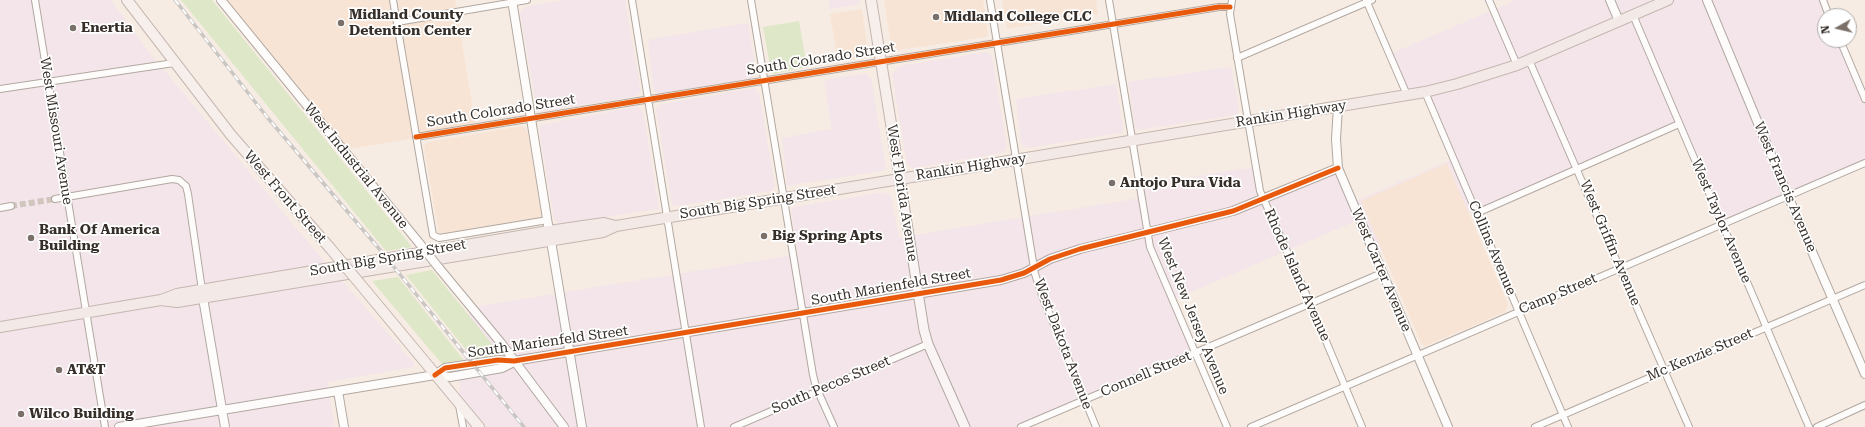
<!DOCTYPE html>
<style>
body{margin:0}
#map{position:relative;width:1865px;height:427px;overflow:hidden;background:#f7ece3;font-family:"Roboto Serif",serif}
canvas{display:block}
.north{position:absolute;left:1817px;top:8px;width:40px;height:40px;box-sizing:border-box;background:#fff;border:1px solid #afaba9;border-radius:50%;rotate:262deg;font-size:11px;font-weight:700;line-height:16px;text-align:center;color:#362e28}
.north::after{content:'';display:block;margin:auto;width:14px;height:18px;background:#7a7069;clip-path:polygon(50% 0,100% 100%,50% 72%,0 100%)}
</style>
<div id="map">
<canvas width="1865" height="427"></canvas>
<div class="north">N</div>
</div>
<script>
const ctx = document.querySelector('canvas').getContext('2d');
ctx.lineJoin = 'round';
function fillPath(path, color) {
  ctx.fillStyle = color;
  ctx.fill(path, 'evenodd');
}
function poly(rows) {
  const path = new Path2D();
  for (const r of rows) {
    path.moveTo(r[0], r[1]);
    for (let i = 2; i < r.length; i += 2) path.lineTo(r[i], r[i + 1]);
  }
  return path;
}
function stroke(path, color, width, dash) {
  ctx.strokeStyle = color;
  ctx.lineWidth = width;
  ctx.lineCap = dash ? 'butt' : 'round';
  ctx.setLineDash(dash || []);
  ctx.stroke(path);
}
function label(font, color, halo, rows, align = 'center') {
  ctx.font = font + ' "Roboto Serif",serif';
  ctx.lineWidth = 3.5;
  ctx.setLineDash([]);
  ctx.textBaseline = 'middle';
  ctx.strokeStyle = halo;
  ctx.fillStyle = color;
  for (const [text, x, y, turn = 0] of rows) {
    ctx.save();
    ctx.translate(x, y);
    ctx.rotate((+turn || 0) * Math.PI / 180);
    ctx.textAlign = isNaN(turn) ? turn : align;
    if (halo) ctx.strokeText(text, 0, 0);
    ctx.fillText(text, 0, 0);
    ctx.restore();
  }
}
fillPath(poly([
 [0,0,111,0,148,51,301,234,414,363,413,367,327,382,335,427,0,427],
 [565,0,625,0,641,93,636,96,539,112,537,109,520,12,525,7],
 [828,0,859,0,860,4,830,9],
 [1516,0,1829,0,1824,2,1830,16,1825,16,1825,40,1840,40,1865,97,1865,163,1724,224,1680,122,1373,254,1358,220,1175,299,1197,351,1028,422,1030,427,463,427,458,399,470,308,798,254,791,211,794,207,885,192,891,196,899,238,1140,198,1138,186,1254,167,1259,201,1336,168,1351,203,1453,159,1423,89,1407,93,1390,54],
 [748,23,756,72,753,78,659,94,654,91,648,40],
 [986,52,992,56,1007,148,1002,153,913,168,907,164,892,74,899,66],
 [1231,67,1239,110,1236,115,1139,130,1135,127,1128,82],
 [866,73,871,78,886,170,787,186,782,138,832,129,824,80],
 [1116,84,1123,130,1121,133,1027,148,1021,144,1016,99],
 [754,88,759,93,775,187,771,191,676,206,672,204,656,109,662,104],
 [633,107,639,107,643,112,659,209,562,224,558,223,554,219,539,129,541,125]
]), '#f3e5ea');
fillPath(poly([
 [219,0,455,0,476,128,342,150],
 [884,0,983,0,988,34,986,37,892,51],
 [1002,0,1096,0,1098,14,1007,29],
 [862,9,868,53,865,57,838,62,830,14],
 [523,126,528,132,542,218,439,234,424,146,428,142],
 [1447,163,1508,304,1505,312,1425,346,1421,343,1361,201]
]), '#f8e4d5');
fillPath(poly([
 [181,0,212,0,412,247,386,251],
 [799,21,807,67,774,74,771,71,763,27],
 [432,270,497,350,493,357,475,361,406,275],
 [398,277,466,363,445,366,442,364,372,281]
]), '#dee7c7');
stroke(poly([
 [11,206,55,199]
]), '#d0c6be', 6, [6, 3]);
const minor = poly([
 [35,0,105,427],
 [393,0,433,235,439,238,548,220],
 [632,0,701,427],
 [751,0,813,375,816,387,834,427],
 [990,0,1035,274,1043,298,1096,427],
 [1109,0,1150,247,1227,427],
 [1232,0,1230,14,1260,191,1310,303,1362,427],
 [1366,0,1407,95],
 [1489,0,1517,65],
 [1823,0,1829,16],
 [1633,15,1809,427],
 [397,22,527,0],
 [1840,40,1865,99],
 [1237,58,1372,0],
 [1529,60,1689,427],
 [0,89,174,63],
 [1425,92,1568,427],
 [416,137,1219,7,1230,7],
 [55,199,172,179,179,180,186,186,188,194,202,290],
 [0,208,11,206],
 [1477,213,1679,124],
 [459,405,463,427],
 [734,427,928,344],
 [1021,427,1382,273],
 [1251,427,1865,163],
 [1535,427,1865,285],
 [1817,427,1865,405]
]);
const tertiary = poly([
 [221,0,420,244],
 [512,0,549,231],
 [1610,0,1619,21],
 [1707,0,1791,203,1865,374],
 [1338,107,1336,139,1338,168,1448,427],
 [551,241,582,427],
 [439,268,501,343,564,427],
 [203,298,225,427],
 [435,375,445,368,498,360,514,361,1001,280,1024,273,1050,259,1080,249,1233,211,1338,168],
 [338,391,344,427],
 [119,427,435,375,450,377,502,368,514,362]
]);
const secondary = poly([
 [900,179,924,330,928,344,965,427]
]);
const primary = poly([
 [127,0,231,135,330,248],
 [871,0,900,179],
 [366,291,479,427]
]);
const trunk = poly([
 [161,300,177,302,603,232,616,226,1425,92,1457,84,1517,65,1668,0],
 [0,327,161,300,177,294,549,231,604,223,616,226]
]);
stroke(minor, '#b1a8a1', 8);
stroke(tertiary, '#b1a8a1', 10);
stroke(secondary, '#b1a8a1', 11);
stroke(primary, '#c6b6b0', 12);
stroke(trunk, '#c6b6b0', 12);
stroke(minor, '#fefcfb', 6);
stroke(tertiary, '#fefcfb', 8);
stroke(secondary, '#faf5f4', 9);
stroke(primary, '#f6efec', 10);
stroke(trunk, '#f3eae7', 10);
const rail = poly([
 [175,0,267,117,381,251,524,427]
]);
stroke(rail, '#c9c6c4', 3.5);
stroke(rail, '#fff', 2, [6]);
const tertiaryBridge = poly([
 [420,244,439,268]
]);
const primaryBridge = poly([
 [330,248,366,291]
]);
stroke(tertiaryBridge, '#b1a8a1', 10, []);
stroke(primaryBridge, '#c6b6b0', 12, []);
stroke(tertiaryBridge, '#fefcfb', 8);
stroke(primaryBridge, '#f6efec', 10);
stroke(poly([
 [416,137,1219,7,1230,7],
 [435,375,445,368,498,360,514,361,1001,280,1024,273,1050,259,1080,249,1233,211,1338,168]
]), '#e8590c', 5);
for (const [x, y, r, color] of [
 [936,17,4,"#7a7069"],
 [341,23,4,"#7a7069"],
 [73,28,4,"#7a7069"],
 [1112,183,4,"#7a7069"],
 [764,236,4,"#7a7069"],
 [31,238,4,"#7a7069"],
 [59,370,4,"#7a7069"],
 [21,414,4,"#7a7069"]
]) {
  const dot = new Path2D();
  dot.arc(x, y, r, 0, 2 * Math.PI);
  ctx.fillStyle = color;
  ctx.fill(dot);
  stroke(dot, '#fff', 1.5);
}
label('bold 14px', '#362e28', '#fff', [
 ["Midland County",349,15],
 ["Detention Center",349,31],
 ["Midland College CLC",944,17],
 ["Enertia",81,28],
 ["Antojo Pura Vida",1120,183],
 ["Bank Of America",39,230],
 ["Building",39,246],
 ["Big Spring Apts",772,236],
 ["AT&T",67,370],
 ["Wilco Building",29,414]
], 'left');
label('14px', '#362e28', '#fff', [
 ["South Colorado Street",821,59,-9],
 ["South Colorado Street",501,111,-9],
 ["Rankin Highway",1291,114,-9],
 ["West Missouri Avenue",56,131,81],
 ["West Industrial Avenue",356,166,51],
 ["Rankin Highway",971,167,-9],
 ["West Francis Avenue",1785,187,67],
 ["West Florida Avenue",902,193,81],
 ["West Front Street",285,197,49],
 ["South Big Spring Street",758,202,-9],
 ["West Taylor Avenue",1721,221,67],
 ["West Griffin Avenue",1610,243,67],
 ["Collins Avenue",1492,248,67],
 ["South Big Spring Street",388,258,-10],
 ["West Carter Avenue",1381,270,67],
 ["Rhode Island Avenue",1297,275,66],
 ["South Marienfeld Street",891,287,-10],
 ["Camp Street",1558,294,-23],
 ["West New Jersey Avenue",1193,316,68],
 ["South Marienfeld Street",548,342,-8],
 ["West Dakota Avenue",1063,344,69],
 ["Mc Kenzie Street",1700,355,-23],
 ["Connell Street",1146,374,-23],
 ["South Pecos Street",831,385,-23]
]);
</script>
